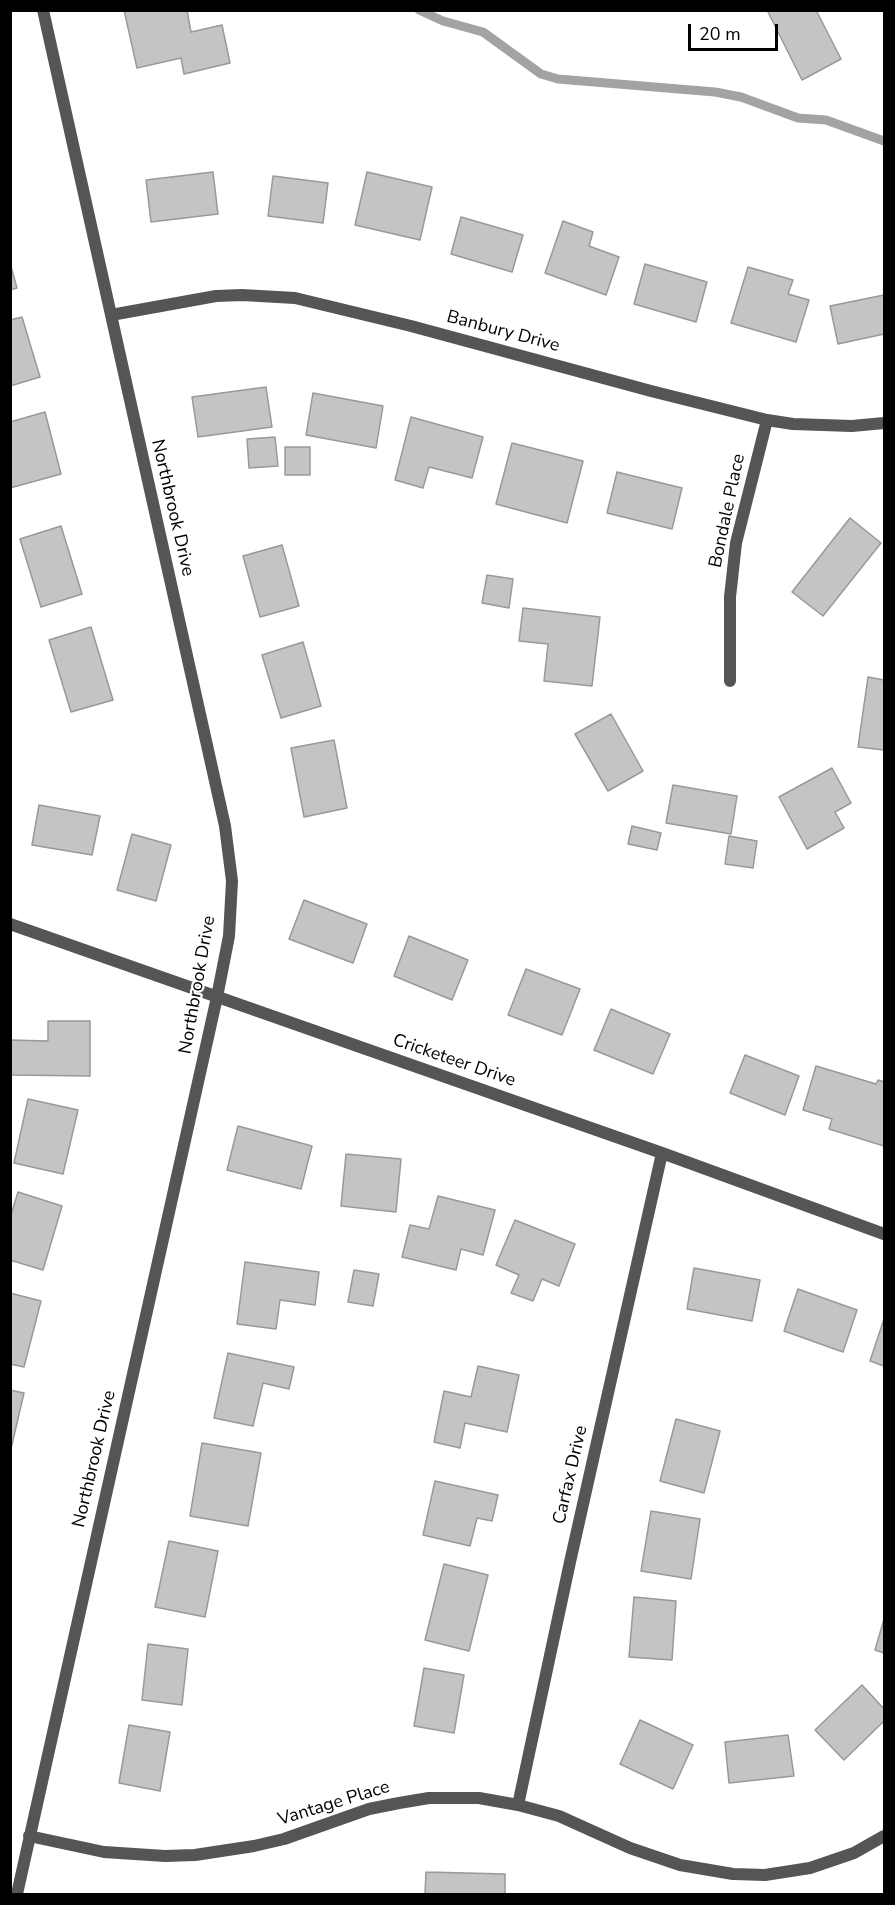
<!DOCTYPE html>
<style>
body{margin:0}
#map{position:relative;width:895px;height:1905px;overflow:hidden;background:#fff;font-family:"Nunito Sans",sans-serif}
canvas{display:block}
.frame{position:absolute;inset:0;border:12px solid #000;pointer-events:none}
.scale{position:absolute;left:688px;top:24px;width:90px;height:27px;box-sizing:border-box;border:3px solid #000;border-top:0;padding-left:8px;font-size:18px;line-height:21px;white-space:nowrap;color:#000;-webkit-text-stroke:4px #fff;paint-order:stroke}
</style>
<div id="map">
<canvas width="895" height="1905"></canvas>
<div class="frame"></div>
<div class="scale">20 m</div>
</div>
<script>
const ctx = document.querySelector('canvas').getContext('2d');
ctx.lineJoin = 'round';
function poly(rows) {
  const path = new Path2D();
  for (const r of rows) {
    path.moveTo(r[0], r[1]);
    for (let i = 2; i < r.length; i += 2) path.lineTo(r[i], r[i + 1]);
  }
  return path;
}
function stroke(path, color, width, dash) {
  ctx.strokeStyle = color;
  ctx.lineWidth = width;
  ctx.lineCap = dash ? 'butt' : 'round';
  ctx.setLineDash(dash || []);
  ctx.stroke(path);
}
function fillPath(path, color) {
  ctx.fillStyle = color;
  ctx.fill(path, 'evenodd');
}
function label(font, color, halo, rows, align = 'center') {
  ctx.font = font + ' "Nunito Sans",sans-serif';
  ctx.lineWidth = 4.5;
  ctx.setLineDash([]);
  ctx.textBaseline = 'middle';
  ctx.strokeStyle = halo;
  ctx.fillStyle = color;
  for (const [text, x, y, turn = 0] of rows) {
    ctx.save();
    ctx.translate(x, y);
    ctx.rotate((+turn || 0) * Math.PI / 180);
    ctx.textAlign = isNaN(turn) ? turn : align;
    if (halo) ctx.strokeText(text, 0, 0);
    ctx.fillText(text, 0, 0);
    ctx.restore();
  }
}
stroke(poly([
 [419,10,443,21,483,32,541,74,558,79,715,92,741,97,798,118,826,120,884,141]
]), '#a3a3a3', 9);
const building = poly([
 [124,10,187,10,191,32,222,25,230,63,184,74,181,58,137,68,124,10],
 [767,10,816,10,841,59,802,80,767,10],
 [213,172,218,214,151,222,146,180,213,172],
 [367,172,432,187,420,240,355,225,367,172],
 [273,176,328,183,323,223,268,216,273,176],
 [461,217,523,235,512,272,451,254,461,217],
 [563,221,593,232,589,246,619,257,606,295,545,273,563,221],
 [10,263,17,288,10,290,10,263],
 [645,264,707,282,696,322,634,304,645,264],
 [748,267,793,280,788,294,809,300,796,342,731,323,748,267],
 [884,295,884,334,838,344,830,306,884,295],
 [22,317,40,377,10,386,10,320,22,317],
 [266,387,272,427,198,437,192,397,266,387],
 [313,393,383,406,376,448,306,435,313,393],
 [45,412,61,474,10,488,10,422,45,412],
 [411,417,483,437,472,478,429,467,423,488,395,480,411,417],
 [275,437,278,466,249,468,247,439,275,437],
 [512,443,583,461,567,523,496,504,512,443],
 [285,447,310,447,310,475,285,475,285,447],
 [617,472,682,488,672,529,607,513,617,472],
 [850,518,881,543,823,616,792,592,850,518],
 [61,526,82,594,41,607,20,539,61,526],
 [282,545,299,606,260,617,243,556,282,545],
 [487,575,513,579,509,608,482,603,487,575],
 [523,608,600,617,592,686,544,681,548,644,519,641,523,608],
 [91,627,113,700,71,712,49,640,91,627],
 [303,642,321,706,281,718,262,655,303,642],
 [868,677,884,680,884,750,858,747,868,677],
 [611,714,643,771,608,791,575,734,611,714],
 [334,740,347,808,304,817,291,748,334,740],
 [832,768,851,803,835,812,844,828,807,849,779,797,832,768],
 [673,785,737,796,731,834,666,823,673,785],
 [39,805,100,816,92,855,32,845,39,805],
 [632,826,661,833,657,850,628,844,632,826],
 [132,834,171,845,156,901,117,890,132,834],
 [729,836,757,841,753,868,725,864,729,836],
 [304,900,367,924,353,963,289,939,304,900],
 [409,936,468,960,452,1000,394,976,409,936],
 [526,969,580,989,562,1035,508,1015,526,969],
 [611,1009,670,1034,653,1074,594,1050,611,1009],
 [48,1021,90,1021,90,1076,10,1075,10,1040,48,1041,48,1021],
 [745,1055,799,1076,785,1115,730,1093,745,1055],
 [816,1066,876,1084,878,1080,884,1082,884,1146,829,1129,832,1119,803,1110,816,1066],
 [28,1099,78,1110,63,1174,14,1163,28,1099],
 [238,1126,312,1146,301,1189,227,1170,238,1126],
 [346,1154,401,1159,396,1212,341,1206,346,1154],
 [18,1192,62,1206,43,1270,10,1260,10,1218,18,1192],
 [438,1196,495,1210,483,1255,461,1249,456,1270,402,1257,410,1225,429,1229,438,1196],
 [515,1220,575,1244,559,1286,542,1279,533,1301,511,1293,519,1275,496,1265,515,1220],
 [245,1262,319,1272,315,1305,280,1300,276,1329,237,1324,245,1262],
 [694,1268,760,1280,752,1321,687,1309,694,1268],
 [354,1270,379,1274,373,1306,348,1302,354,1270],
 [798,1289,857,1310,843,1352,784,1331,798,1289],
 [10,1293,41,1301,24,1367,10,1364,10,1293],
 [884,1319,884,1366,870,1361,884,1319],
 [228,1353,294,1367,289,1389,263,1383,253,1426,214,1418,228,1353],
 [478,1366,519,1375,507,1432,465,1423,460,1448,434,1442,444,1391,471,1397,478,1366],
 [10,1390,24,1393,10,1453,10,1390],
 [676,1419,720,1431,704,1493,660,1481,676,1419],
 [202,1443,261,1453,248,1526,190,1516,202,1443],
 [435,1481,498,1495,492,1521,477,1518,470,1546,423,1535,435,1481],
 [651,1511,700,1519,691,1579,641,1571,651,1511],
 [169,1541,218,1551,205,1617,155,1607,169,1541],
 [444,1564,488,1575,469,1651,425,1640,444,1564],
 [634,1597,676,1601,672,1660,629,1657,634,1597],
 [884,1619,884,1653,875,1650,884,1619],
 [148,1644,188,1649,182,1705,142,1700,148,1644],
 [424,1668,464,1675,454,1733,414,1726,424,1668],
 [862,1685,884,1709,884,1721,844,1760,815,1730,862,1685],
 [640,1720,693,1745,673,1789,620,1764,640,1720],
 [129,1725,170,1732,160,1791,119,1783,129,1725],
 [788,1735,794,1776,729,1783,725,1742,788,1735],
 [426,1872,505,1874,505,1894,425,1894,426,1872]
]);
fillPath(building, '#c4c4c4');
stroke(building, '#999', 1.5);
stroke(poly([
 [111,315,216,296,242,295,295,298,411,326,651,391,767,420,793,424,852,426,884,423],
 [730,681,730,597,736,543,767,420],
 [10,924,662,1153,884,1234],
 [518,1805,570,1562,662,1153],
 [29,1836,104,1852,165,1856,195,1855,254,1846,284,1839,369,1809,399,1803,429,1798,479,1798,518,1805,559,1816,630,1848,680,1865,733,1874,765,1875,810,1868,854,1853,884,1836],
 [17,1894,217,997,229,936,232,881,225,826,43,10]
]), '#555', 12);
label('18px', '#000', '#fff', [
 ["Banbury Drive",503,332,15],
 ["Northbrook Drive",172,508,77],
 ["Bondale Place",728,511,-78],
 ["Northbrook Drive",198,985,-80],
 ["Cricketeer Drive",454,1061,19],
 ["Northbrook Drive",95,1459,-77],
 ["Carfax Drive",571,1475,-77],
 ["Vantage Place",334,1804,-17]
]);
</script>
